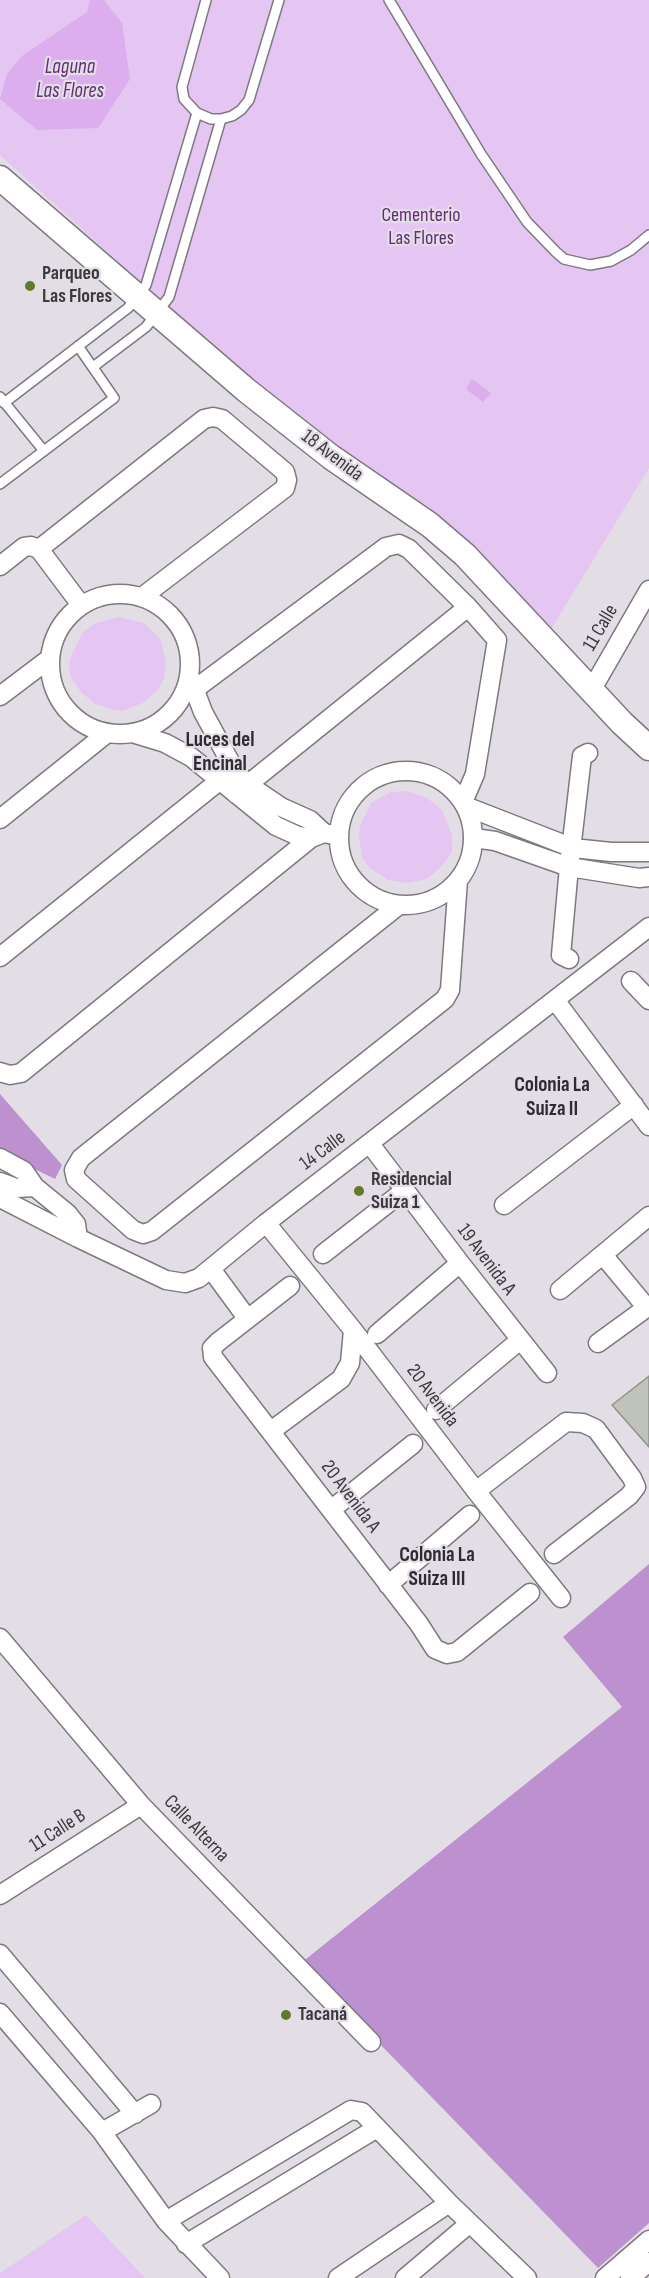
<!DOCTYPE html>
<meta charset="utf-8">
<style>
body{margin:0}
canvas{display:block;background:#e3dee6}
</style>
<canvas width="649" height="2278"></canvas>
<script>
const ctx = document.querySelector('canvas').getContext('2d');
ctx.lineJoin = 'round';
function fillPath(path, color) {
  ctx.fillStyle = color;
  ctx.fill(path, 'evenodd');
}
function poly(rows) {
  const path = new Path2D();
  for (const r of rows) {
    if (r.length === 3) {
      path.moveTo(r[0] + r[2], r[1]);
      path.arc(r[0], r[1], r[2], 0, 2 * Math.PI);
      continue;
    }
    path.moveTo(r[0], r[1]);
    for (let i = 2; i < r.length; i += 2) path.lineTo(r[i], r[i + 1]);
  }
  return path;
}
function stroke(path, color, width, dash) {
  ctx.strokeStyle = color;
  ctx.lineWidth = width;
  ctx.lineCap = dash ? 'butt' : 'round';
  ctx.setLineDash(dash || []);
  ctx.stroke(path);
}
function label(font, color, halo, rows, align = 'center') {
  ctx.font = font + ' "Sofia Sans Condensed",sans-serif';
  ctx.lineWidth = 4.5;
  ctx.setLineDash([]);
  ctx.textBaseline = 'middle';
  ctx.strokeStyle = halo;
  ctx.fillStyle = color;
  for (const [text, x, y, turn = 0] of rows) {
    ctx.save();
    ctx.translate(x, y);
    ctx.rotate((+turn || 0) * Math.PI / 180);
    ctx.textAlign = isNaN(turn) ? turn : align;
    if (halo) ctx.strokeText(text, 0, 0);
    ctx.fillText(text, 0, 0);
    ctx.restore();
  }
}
fillPath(poly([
 [0,0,649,0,649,468,550,631,435,516,297,418,249,380,0,155],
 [118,617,144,623,153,631,161,640,166,662,164,679,158,690,143,703,122,711,113,710,95,704,81,692,71,678,69,667,71,656,83,632,96,623],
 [407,791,427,798,442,810,452,835,452,852,442,866,427,879,407,883,388,880,369,867,362,858,359,836,360,825,371,803,391,792],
 [86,2215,145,2278,0,2278,0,2273]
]), '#e5c5f2');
fillPath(poly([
 [0,1094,62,1165,55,1179,0,1152],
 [649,1564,649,2223,598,2268,301,1963,622,1707,563,1637]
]), '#bd91cf');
fillPath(poly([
 [90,0,104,0,122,23,130,79,98,128,37,130,0,99,7,74,22,56,87,12],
 [472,379,491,393,483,402,466,389]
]), '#dcaeee');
const building = poly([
 [649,1376,649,1447,612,1405,649,1376]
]);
fillPath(building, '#bfc3bb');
stroke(building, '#91948c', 1.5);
const service = poly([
 [206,0,182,87,184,99,197,113,211,119,221,119,232,116,241,110,249,100,279,0],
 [389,0,481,154,527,222,556,252,564,259,590,265,611,261,631,250,649,235],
 [93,367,146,327,169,297,221,119],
 [0,397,44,451],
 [4,403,128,308,146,285,197,113],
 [0,484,114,398,78,346]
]);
const minor = poly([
 [39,549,204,419,213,417,222,419,285,472,287,480,285,488,142,597],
 [0,566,24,547,31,546,39,549,81,605],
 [120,664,70],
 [191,680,203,712,234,769,247,784,281,807,310,820,324,833],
 [195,689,386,547,399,544,409,549,468,607,497,640,475,774,463,802],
 [592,689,649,590],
 [0,696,49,659],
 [132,733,165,743,191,757,276,826,298,836,311,838,324,833,339,836],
 [406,838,67],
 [236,794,468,607],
 [465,806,573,848,611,852,649,852],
 [0,819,106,734],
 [474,838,495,841,569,867,639,878,649,877],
 [399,905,81,1158,74,1170,76,1179,133,1230,143,1234,152,1231,445,999,450,990,458,880],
 [0,957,234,769],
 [569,959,561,955,569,867,582,756,588,753],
 [631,981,649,1000],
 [555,1000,649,1126],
 [0,1072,10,1075,21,1073,311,838],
 [370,1144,460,1263,547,1373],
 [0,1158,24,1171,35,1187,68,1214,76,1224,78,1238],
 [0,1182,16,1188,35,1187],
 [0,1198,78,1238,166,1280,185,1283,199,1278,266,1223,649,927],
 [504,1205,634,1105],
 [266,1223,353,1330,476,1491,561,1598],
 [323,1254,405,1190],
 [603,1255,647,1308],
 [211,1269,247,1318],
 [290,1286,218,1342,212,1348,213,1357,419,1624,435,1649,447,1654,457,1652,530,1593],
 [560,1290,649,1216],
 [377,1334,460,1263],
 [598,1343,649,1306],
 [436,1410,519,1341],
 [271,1431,341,1379,350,1363,353,1330],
 [476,1491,566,1422,583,1423,596,1429,632,1478,636,1487,629,1496,554,1554],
 [332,1509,413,1444],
 [388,1585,470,1515],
 [0,1638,141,1805,371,2042],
 [0,1895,141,1805],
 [0,1954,135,2114],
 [0,2013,102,2132,166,2221,220,2278],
 [102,2132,151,2104],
 [166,2221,351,2110,362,2112,449,2203,527,2278],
 [186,2244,377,2128],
 [338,2278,449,2203],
 [405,2278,470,2223],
 [605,2278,649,2240],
 [630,2278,649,2262]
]);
const tertiary = poly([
 [0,178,246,390,331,457,430,525,465,555,622,723,649,748]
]);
stroke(service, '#7e7980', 12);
stroke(minor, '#7e7980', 21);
stroke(tertiary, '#7e7980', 27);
stroke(service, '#fff', 9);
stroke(minor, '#fff', 18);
stroke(tertiary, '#fff', 24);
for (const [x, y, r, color] of [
 [30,286,6,"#5f7a2e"],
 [359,1191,6,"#5f7a2e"],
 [286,2015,6,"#5f7a2e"]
]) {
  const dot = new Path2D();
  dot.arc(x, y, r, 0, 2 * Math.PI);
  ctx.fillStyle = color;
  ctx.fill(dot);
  stroke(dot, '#e3dee6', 2);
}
label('20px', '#632c76', '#e3dee6', [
 ["Cementerio",421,216],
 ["Las Flores",421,239]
]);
label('bold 20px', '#3d3a3e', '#e3dee6', [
 ["Parqueo",42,274],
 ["Las Flores",42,297],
 ["Residencial",371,1180],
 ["Suiza 1",371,1203],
 ["Tacaná",298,2015]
], 'left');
label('20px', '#3d3a3e', '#e3dee6', [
 ["18 Avenida",332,456,37],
 ["11 Calle",601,628,-60],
 ["14 Calle",323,1151,-37],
 ["19 Avenida A",486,1260,53],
 ["20 Avenida",432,1396,53],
 ["20 Avenida A",350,1497,53],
 ["Calle Alterna",196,1829,46],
 ["11 Calle B",58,1831,-33]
]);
label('italic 21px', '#642e78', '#e3dee6', [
 ["Laguna",70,68],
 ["Las Flores",70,92]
]);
label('bold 21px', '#302b32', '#e3dee6', [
 ["Luces del",220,741],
 ["Encinal",220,765],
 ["Colonia La",552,1086],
 ["Suiza II",552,1110],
 ["Colonia La",437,1556],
 ["Suiza III",437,1580]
]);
</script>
